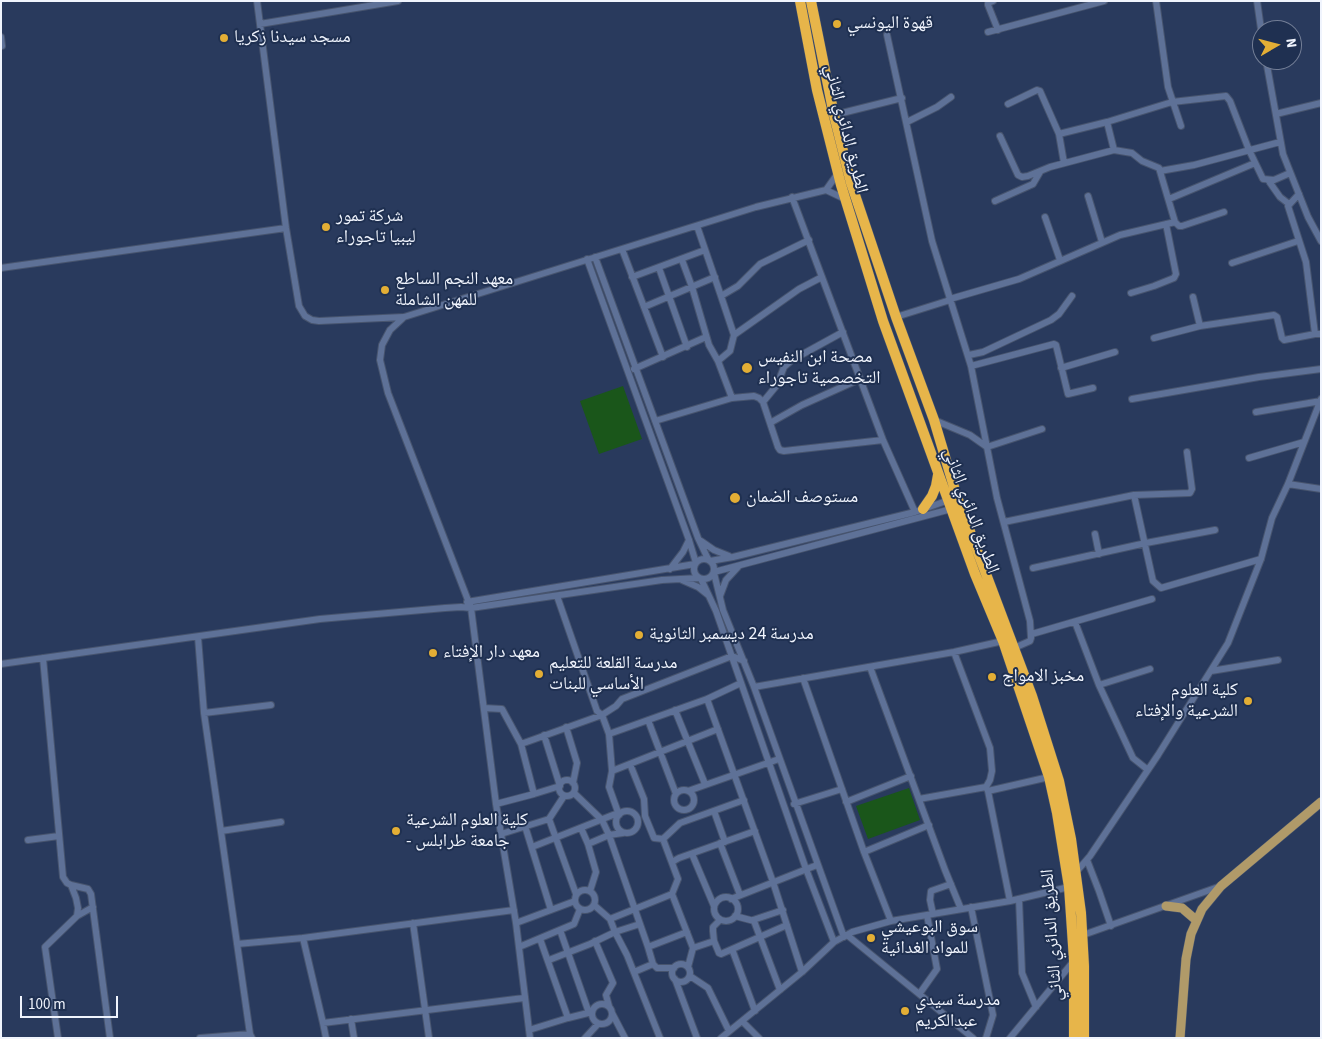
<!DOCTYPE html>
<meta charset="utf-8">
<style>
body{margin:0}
#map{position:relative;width:1322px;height:1039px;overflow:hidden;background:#293a5d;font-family:"Source Sans 3",sans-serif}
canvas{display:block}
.frame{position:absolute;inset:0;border:2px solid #f0f4fd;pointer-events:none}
.north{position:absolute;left:1252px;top:20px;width:50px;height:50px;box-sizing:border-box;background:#1f3051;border:1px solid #737e96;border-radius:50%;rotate:82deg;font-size:14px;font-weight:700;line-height:20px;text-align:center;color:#f0f4fd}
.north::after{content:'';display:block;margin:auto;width:18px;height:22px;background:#e3ae35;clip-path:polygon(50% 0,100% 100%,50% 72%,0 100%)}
.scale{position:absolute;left:20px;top:996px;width:98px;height:22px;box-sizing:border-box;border:2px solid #f0f4fd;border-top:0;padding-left:6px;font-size:15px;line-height:18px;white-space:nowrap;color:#f0f4fd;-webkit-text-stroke:4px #1f3051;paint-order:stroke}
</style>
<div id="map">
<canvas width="1322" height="1039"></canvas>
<div class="frame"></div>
<div class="north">N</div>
<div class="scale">100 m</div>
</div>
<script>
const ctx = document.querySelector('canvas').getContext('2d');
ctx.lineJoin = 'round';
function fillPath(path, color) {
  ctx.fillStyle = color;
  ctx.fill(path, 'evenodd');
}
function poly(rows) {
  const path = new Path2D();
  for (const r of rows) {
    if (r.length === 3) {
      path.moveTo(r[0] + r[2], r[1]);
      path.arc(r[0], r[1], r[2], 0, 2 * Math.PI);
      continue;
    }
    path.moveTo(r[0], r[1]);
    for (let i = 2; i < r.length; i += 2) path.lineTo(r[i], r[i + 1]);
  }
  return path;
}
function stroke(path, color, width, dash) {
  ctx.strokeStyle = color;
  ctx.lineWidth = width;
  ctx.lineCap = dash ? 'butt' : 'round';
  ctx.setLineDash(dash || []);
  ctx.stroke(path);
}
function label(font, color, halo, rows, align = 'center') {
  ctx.font = font + ' "Source Sans 3","Noto Naskh Arabic",sans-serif';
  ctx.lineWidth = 4;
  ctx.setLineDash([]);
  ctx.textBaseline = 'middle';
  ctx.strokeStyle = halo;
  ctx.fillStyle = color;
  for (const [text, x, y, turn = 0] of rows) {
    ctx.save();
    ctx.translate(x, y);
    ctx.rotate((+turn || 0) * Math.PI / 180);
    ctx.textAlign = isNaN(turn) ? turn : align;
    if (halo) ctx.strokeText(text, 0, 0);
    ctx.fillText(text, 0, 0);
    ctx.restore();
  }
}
fillPath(poly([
 [623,386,642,439,599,454,580,401],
 [909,788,920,820,868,839,856,806]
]), '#1a561a');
const minor = poly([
 [257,1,286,228,299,306,305,316,312,320,319,321,404,317],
 [993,1,988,3,988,5,998,30],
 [1156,1,1168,87,1181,126],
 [1257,1,1262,36],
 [260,24,398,1],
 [988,32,1104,1],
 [887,35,932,241,971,366,997,498,1030,621,1031,638,1030,641,1014,648],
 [1,37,2,46],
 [1266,60,1283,154,1308,217,1321,241],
 [1008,104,1037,90,1040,91,1059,134,1107,122,1172,102,1226,96,1230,101,1249,150,1263,179,1274,180,1290,173],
 [1276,114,1321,103],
 [834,115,902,98],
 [907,122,937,107,951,97],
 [1107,122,1114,150,1132,153,1142,161,1159,168,1175,222],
 [1059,134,1064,163],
 [1000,136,1018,175,1022,177,1028,176,1050,167,1114,150],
 [1160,171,1194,165,1280,142],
 [1268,180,1280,197,1289,204],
 [826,190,838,173],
 [1299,194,1288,206,1306,262,1315,334,1321,334],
 [1088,196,1102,242],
 [792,197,883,440,915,512],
 [1169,199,1255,163],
 [995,201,1033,184,1040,172],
 [1045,217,1060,260],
 [697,226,721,296],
 [622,249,663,357],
 [595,257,698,538,708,559],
 [587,259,689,540,696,563],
 [682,260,692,287,709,345,718,361,732,398],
 [1232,263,1298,241],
 [1,268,286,228],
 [659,268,687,347],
 [632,277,705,250],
 [1131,293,1154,286,1174,278,1176,274,1166,224],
 [1193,297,1200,326],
 [644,307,715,277],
 [896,317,947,301,950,299,1019,279,1120,235,1175,222,1179,226,1182,226,1224,212],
 [734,335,799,289,822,277],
 [1154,338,1200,326,1274,315,1277,317,1282,338,1284,340,1315,334],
 [969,355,983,352,1051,320,1059,314,1072,296],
 [718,361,730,351,734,335,721,296,738,286,760,264,809,240],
 [971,366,1054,344,1056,345,1068,394,1093,388],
 [1061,368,1115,352],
 [634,369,706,337],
 [1132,399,1259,377,1321,369],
 [763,402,777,385,784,367,792,360,843,332],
 [1256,412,1321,401],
 [934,420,970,435,987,447,1042,429],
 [655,421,732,398,754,396,759,398,763,402,778,447,780,450,784,451,883,440],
 [770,423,802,405,860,379],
 [1249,458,1304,442],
 [1288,484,1321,489],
 [1134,495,1190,493,1192,489,1187,452],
 [1004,522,1134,495,1153,581,1161,588,1261,559],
 [1095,534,1099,554],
 [701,541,714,550,729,556],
 [704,569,10],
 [710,561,733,557,915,512,952,499],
 [1033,568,1146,543,1215,530],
 [670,569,683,552,689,540],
 [714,572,955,508],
 [714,573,723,610,754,687,844,937],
 [701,579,716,611,806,869,834,942],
 [682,580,698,587,708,595],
 [557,596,597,711,602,715,609,734,612,771,609,787,619,815],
 [720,596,726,580,738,567],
 [467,602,695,564],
 [1075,622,1099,685,1150,669],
 [1032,634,1152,599],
 [198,637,204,713,250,1034,252,1038],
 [43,658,63,877,67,883,71,885,76,898,78,908,77,916,45,947,58,1038],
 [1,664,320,619,445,608,461,607,471,608,662,580,699,578],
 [870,667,945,870,961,909],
 [1211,671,1278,660],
 [803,678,864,852,891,921],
 [741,683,707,699,773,882,802,972],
 [1099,685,1133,758,1148,770],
 [754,687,954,652,1003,641],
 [484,708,502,709,521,744,602,715,616,706,622,699,732,656,744,661],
 [675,710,705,784],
 [204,713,271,705],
 [648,720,676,794],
 [566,727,577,763,573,783],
 [609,734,707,699],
 [630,764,644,799,645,816,654,838,663,839],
 [612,771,718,729],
 [567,788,8],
 [986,787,988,791,1010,901],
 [684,800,10],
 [688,791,779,759],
 [988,791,1049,777],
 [574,793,602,820,609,835,648,947,653,964,657,968,674,968],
 [534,794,560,786,544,735],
 [919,799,986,787,990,780,992,771,990,748,954,652],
 [846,802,911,776],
 [496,804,534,794,521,744],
 [794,804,842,789],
 [714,811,725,842],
 [627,822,11],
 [549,819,576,894],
 [525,826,551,910],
 [581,828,588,844,609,835,623,833],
 [221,831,281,822],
 [501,834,549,819,564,796],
 [663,839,678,879,672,894,693,948,688,967],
 [663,839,680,823,744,800],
 [28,840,59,836],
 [720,843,740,895],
 [588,844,596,872,590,891],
 [532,847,618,813],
 [864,852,929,825],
 [692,854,714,906],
 [1087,860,1099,891,1111,926],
 [672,862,679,858,755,831],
 [1077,871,1090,856,1158,755,1228,643,1261,559,1272,518,1288,484,1321,399],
 [71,885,88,889,91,894,110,1038],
 [585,900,10],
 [726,909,12],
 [731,899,817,865],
 [1019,899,1022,973,1036,1007],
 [594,905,610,919,615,932,640,924],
 [971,907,993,1015,986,1038],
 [933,914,930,900,931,891,951,884],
 [77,916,93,907],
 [735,916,754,921,780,990],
 [610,919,672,894],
 [720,920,713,927,713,931,714,941,719,953,721,954,787,925],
 [753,920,783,910],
 [413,923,429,1038],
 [516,923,575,901],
 [560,930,589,1013],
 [847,935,973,1038],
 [1083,935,1221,886],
 [303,938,323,1023,524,998],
 [595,941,613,983,606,995,609,1006],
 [237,944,303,938,514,910],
 [519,947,574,924,580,909],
 [648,947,687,932],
 [693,948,714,941],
 [732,949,755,1011],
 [549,960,590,944,615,932,627,955,660,1038],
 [681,973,9],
 [634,972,653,964],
 [690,976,708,988,729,1031],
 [675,979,697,1038],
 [920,993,937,969,927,915],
 [602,1014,10],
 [612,1013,625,1038],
 [568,1018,592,1012],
 [351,1019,354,1038],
 [742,1021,759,1038],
 [323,1023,326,1038],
 [529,1030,568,1018,540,939],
 [200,1038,250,1034],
 [530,1038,516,923,496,804,471,608,388,393,380,360,382,345,390,330,404,317,756,207,826,190,845,199],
 [585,1038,598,1024],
 [721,1038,802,972,834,942,852,932,891,921,1010,901,1069,887],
 [1010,1038,1073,962]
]);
const major = poly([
 [1166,906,1182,908,1196,920],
 [1180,1038,1186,959,1191,934,1202,909,1221,886,1321,802]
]);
const highway = poly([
 [800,1,817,90,841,185,883,321,975,574,1003,641,1049,777,1057,813,1069,887,1074,960,1074,1038],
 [811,1,834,115,851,183,896,317,934,420,957,497,1032,696,1059,781,1071,839,1081,913,1084,966,1084,1038],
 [923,509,932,496,936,486,938,475]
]);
stroke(minor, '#47546e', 8);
stroke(major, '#47546e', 10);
stroke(highway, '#47546e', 11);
stroke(minor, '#5e7197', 6);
stroke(major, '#b09a69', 9);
stroke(highway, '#e7b54a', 10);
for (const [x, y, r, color] of [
 [837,24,5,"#e3ae35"],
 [224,38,5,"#e3ae35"],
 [326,227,5,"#e3ae35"],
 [385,290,5,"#e3ae35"],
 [747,368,6,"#e3ae35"],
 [735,498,6,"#e3ae35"],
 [639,635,5,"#e3ae35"],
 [433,653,5,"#e3ae35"],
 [539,674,5,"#e3ae35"],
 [992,677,5,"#e3ae35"],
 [1248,701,5,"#e3ae35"],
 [396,831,5,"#e3ae35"],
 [871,938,5,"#e3ae35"],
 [905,1011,5,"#e3ae35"]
]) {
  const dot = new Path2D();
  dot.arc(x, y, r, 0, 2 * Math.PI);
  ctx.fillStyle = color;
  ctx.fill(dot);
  stroke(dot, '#1f3051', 2);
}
label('18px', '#f0f4fd', '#1f3051', [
 ["قهوة اليونسي",847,24],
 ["مسجد سيدنا زكريا",234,38],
 ["شركة تمور",336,217],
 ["ليبيا تاجوراء",336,238],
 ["معهد النجم الساطع",395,280],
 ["للمهن الشاملة",395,301],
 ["مصحة ابن النفيس",758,358],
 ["التخصصية تاجوراء",758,379],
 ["مستوصف الضمان",746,498],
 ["مدرسة 24 ديسمبر الثانوية",649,635],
 ["معهد دار الإفتاء",443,653],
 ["مدرسة القلعة للتعليم",549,664],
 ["الأساسي للبنات",549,685],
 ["مخبز الامواج",1002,677],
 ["كلية العلوم",1238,691,"right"],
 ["الشرعية والإفتاء",1238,712,"right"],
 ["كلية العلوم الشرعية",406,821],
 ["- جامعة طرابلس",406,842],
 ["سوق البوعيشي",881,928],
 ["للمواد الغدائية",881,949],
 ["مدرسة سيدي",915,1001],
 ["عبدالكريم",915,1022]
], 'left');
label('18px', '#f0f4fd', '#1f3051', [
 ["الطريق الدائري الثاني",845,129,76],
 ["الطريق الدائري الثاني",970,511,70],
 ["الطريق الدائري الثاني",1053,935,-94]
]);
</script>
